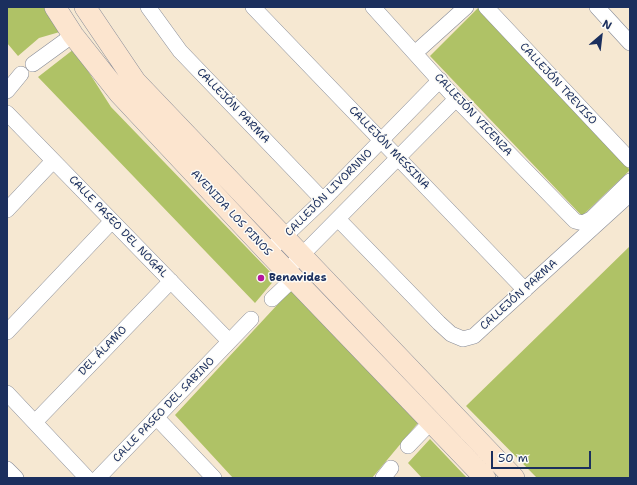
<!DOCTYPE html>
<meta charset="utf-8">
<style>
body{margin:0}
#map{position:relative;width:637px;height:485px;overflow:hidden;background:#f6e8d2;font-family:"Shantell Sans",sans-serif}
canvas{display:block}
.frame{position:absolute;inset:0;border:8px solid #1b2f5e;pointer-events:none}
.north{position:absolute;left:581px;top:16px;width:40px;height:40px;-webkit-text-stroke:3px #fdfcf7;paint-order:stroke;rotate:28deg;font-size:11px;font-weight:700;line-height:16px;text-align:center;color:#1b2f5e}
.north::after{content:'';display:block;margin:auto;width:14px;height:18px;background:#1b2f5e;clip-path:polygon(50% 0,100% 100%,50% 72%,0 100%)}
.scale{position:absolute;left:491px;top:451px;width:100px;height:18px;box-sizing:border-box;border:2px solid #1b2f5e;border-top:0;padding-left:5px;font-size:12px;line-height:14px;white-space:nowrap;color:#1b2f5e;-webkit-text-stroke:3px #fdfcf7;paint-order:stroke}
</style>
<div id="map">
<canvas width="637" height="485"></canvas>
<div class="frame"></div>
<div class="north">N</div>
<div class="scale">50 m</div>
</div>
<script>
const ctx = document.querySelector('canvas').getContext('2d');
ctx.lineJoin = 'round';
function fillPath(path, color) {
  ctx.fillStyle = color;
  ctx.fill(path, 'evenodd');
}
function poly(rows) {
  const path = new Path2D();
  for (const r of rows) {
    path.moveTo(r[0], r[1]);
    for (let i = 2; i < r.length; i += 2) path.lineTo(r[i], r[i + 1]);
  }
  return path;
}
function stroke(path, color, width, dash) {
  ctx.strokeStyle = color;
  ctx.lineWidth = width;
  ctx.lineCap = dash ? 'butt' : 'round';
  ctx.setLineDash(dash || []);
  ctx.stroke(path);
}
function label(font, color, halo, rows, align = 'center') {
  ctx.font = font + ' "Shantell Sans",sans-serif';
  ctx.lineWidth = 3;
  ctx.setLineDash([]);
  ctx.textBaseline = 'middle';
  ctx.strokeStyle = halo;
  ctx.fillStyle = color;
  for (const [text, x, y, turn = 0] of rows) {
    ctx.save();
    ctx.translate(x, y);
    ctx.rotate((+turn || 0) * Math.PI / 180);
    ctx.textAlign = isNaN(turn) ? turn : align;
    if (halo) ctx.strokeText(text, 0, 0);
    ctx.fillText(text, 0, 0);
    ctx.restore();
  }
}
fillPath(poly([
 [7,7,48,7,63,31,39,38,18,56,7,43],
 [478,8,630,170,582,216,430,56],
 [74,49,111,107,276,278,255,303,38,77],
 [630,246,630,478,537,478,466,406],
 [291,290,418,423,372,478,233,478,175,415],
 [430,439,467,478,422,478,408,463]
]), '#afc266');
const street = poly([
 [148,7,180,51,323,200],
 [253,7,525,290],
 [373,7,456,99,575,221,583,223,591,219,630,181],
 [486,7,630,160],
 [597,7,630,43],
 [415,53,466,7],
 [33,64,73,35],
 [7,91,21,74],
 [7,113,229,341],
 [7,210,53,161],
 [338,219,439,323,451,334,463,339,474,336,487,324,630,194],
 [268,252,323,200,440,80],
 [295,262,456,99],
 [272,299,293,279],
 [7,332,112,221],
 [7,393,87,478],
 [156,417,214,478],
 [35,422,171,281],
 [408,446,431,422],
 [7,469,16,478],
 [98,478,251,319],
 [383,478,391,468]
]);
const secondary = poly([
 [55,7,73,35,119,93,268,252,485,478],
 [85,7,135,81,514,478]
]);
stroke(street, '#888c98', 16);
stroke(secondary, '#888c98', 22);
stroke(street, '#fff', 15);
stroke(secondary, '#fce5cf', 21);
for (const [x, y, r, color] of [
 [261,278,4,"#b5179e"]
]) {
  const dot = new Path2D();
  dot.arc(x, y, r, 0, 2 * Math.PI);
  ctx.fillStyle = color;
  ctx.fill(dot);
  stroke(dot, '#fdfcf7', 1.5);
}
label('11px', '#1b2f5e', '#fdfcf7', [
 ["CALLEJÓN TREVISO",558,84,47],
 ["CALLEJÓN PARMA",233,106,46],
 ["CALLEJÓN VICENZA",473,115,47],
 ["CALLEJÓN MESSINA",389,148,46],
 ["CALLEJÓN LIVORNNO",329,193,-45],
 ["AVENIDA LOS PINOS",231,213,47],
 ["CALLE PASEO DEL NOGAL",118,227,46],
 ["CALLEJÓN PARMA",519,295,-42],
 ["DEL ÁLAMO",103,351,-46],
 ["CALLE PASEO DEL SABINO",164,410,-46]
]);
label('bold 11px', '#1b2f5e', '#fdfcf7', [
 ["Benavides",269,278]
], 'left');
</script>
